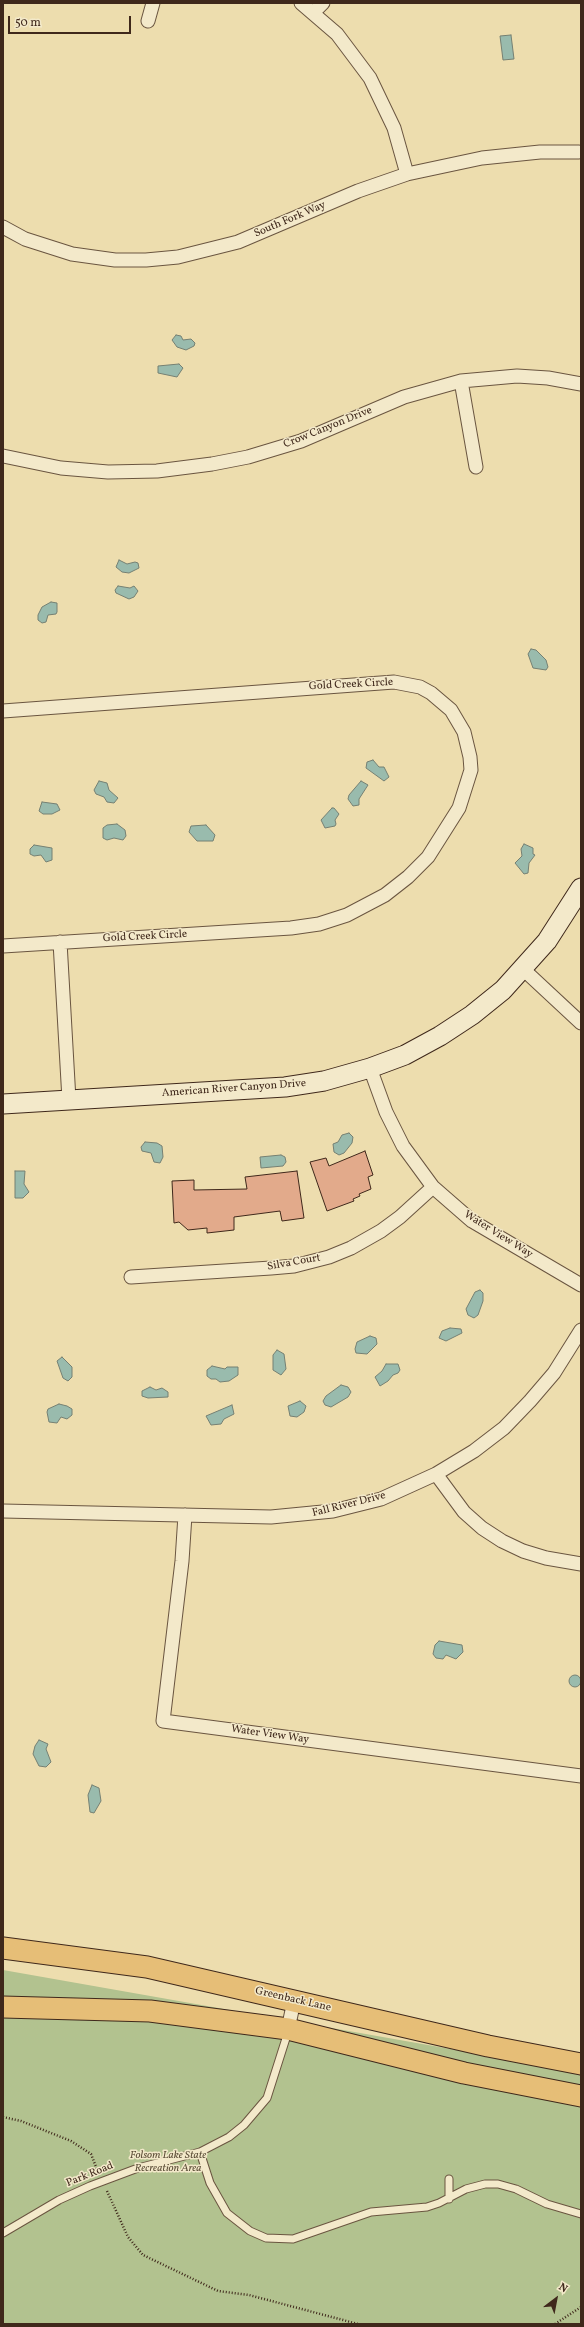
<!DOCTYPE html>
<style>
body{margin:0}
#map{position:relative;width:584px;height:2327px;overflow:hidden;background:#edddae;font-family:Vollkorn,serif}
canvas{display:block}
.frame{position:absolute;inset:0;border:4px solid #3f281b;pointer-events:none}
.north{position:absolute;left:536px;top:2279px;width:40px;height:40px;-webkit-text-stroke:3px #f3e9ca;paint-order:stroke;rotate:32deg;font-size:11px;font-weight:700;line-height:16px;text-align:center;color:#3f281b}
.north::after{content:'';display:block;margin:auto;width:14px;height:18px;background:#3f281b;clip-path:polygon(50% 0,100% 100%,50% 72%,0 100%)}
.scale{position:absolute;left:8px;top:16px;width:123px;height:18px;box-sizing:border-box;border:2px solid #3f281b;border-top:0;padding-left:5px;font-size:12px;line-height:14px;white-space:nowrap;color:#3f281b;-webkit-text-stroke:3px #f3e9ca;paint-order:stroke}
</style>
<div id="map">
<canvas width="584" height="2327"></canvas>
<div class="frame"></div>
<div class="north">N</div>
<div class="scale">50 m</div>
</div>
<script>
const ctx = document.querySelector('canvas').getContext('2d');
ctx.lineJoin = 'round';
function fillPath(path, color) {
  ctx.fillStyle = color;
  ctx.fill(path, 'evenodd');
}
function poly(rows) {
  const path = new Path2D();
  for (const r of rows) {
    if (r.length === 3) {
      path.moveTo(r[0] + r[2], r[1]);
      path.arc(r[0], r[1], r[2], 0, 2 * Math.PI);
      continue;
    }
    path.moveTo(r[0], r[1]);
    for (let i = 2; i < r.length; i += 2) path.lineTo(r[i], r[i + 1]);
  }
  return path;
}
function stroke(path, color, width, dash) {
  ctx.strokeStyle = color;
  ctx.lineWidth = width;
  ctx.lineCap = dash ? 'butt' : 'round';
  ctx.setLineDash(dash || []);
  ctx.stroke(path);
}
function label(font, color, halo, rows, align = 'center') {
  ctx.font = font + ' Vollkorn,serif';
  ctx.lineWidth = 3;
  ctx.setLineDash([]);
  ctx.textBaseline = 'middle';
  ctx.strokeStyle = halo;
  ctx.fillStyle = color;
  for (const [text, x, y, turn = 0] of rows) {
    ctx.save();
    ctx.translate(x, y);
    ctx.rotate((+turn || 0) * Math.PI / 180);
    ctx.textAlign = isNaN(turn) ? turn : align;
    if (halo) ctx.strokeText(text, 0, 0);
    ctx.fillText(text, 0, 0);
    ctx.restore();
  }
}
fillPath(poly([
 [3,1970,581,2072,581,2324,3,2324]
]), '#b2c28f');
const water = poly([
 [511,35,514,59,503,60,500,36,511,35],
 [176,335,181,336,183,340,191,339,195,343,194,346,186,350,177,347,172,340,176,335],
 [179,364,183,368,177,377,158,373,158,366,179,364],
 [119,560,127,564,135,562,138,563,139,568,129,573,122,572,116,567,119,560],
 [118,586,130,588,134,586,138,591,134,597,129,599,116,593,115,590,118,586],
 [51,602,57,603,57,612,56,614,48,615,46,622,42,623,38,620,38,615,42,607,51,602],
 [531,649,536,650,546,660,548,667,546,670,533,668,528,654,531,649],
 [373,760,379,767,384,767,389,777,384,781,366,768,367,762,373,760],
 [99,781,107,783,109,790,118,798,114,803,107,802,104,797,96,794,94,790,99,781],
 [361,781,368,785,359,799,359,805,353,806,348,799,349,795,361,781],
 [42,802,57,804,60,810,52,814,43,814,39,811,42,802],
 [332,808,334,808,339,814,335,820,336,824,335,826,325,828,321,820,332,808],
 [117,824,125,830,126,836,123,840,114,838,107,840,103,838,103,828,107,825,117,824],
 [206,825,215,835,213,841,197,841,189,832,191,826,206,825],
 [524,844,533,848,533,854,535,855,529,863,528,873,524,874,515,863,522,856,521,849,524,844],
 [34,845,52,848,52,860,46,862,41,855,34,856,30,854,30,849,34,845],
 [349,1133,353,1137,352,1143,344,1153,339,1155,334,1152,333,1144,338,1142,342,1135,349,1133],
 [145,1142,157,1143,162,1146,163,1157,160,1163,154,1162,151,1153,142,1151,141,1147,145,1142],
 [281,1155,285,1157,286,1162,283,1166,261,1168,260,1157,281,1155],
 [15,1171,25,1171,24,1184,29,1192,23,1198,15,1198,15,1171],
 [480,1290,483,1293,483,1301,478,1315,474,1318,468,1315,466,1309,475,1292,480,1290],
 [450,1328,461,1329,462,1333,446,1341,439,1338,442,1331,450,1328],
 [370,1336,376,1338,377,1344,367,1354,356,1353,355,1349,357,1342,370,1336],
 [277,1350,284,1354,286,1369,281,1375,273,1370,273,1355,277,1350],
 [62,1357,72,1367,72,1377,68,1381,63,1378,57,1361,62,1357],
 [386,1364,398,1364,400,1370,398,1373,393,1375,388,1381,380,1386,375,1377,382,1371,386,1364],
 [212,1366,225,1369,227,1367,238,1367,238,1375,229,1381,220,1382,216,1379,211,1379,207,1376,207,1370,212,1366],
 [341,1385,348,1387,351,1392,348,1397,331,1407,325,1405,323,1401,326,1396,341,1385],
 [150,1387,156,1390,162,1388,168,1392,168,1397,148,1398,142,1396,142,1391,150,1387],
 [300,1401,306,1406,304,1412,297,1417,290,1416,288,1406,300,1401],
 [59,1404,67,1406,72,1409,72,1415,67,1419,61,1417,57,1423,49,1422,47,1412,48,1409,59,1404],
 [232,1405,234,1414,224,1419,221,1424,211,1425,206,1416,232,1405],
 [439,1641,462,1645,463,1652,456,1659,446,1655,443,1659,436,1658,433,1654,435,1645,439,1641],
 [575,1681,6],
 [39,1740,48,1744,46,1749,51,1762,46,1767,39,1766,33,1754,35,1746,39,1740],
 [92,1785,99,1788,101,1801,94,1813,90,1812,88,1795,92,1785]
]);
fillPath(water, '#99bbad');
stroke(water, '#758073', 1);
const building = poly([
 [365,1151,373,1175,368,1177,371,1189,359,1194,360,1196,353,1199,354,1201,327,1211,310,1162,326,1158,329,1166,365,1151],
 [297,1171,304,1218,282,1221,280,1211,234,1217,234,1230,207,1233,207,1228,188,1230,179,1222,174,1223,172,1181,194,1180,194,1190,247,1189,245,1177,297,1171]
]);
fillPath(building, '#e2aa8b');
stroke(building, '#3f281b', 1);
const service = poly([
 [200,2152,210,2183,227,2213,250,2231,266,2238,293,2239,371,2212,427,2207,439,2203,466,2189,485,2184,498,2184,516,2189,547,2204,581,2214],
 [449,2199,449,2179],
 [3,2233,59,2200,90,2186,138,2168,200,2152,229,2137,244,2125,267,2098,288,2032]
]);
const minor = poly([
 [301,3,337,34,370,78,394,128,407,174],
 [314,12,323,3],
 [148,21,153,3],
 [3,227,25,239,72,254,115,260,146,260,178,257,238,242,358,191,407,174,482,158,540,152,579,152],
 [461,381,476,467],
 [3,456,61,468,108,472,157,471,212,464,248,457,301,441,404,397,461,381,517,376,548,378,581,384],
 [3,711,394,682,420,687,431,693,451,710,464,732,470,757,471,770,459,808,428,857,408,877,385,895,347,915,319,924,291,928,3,946],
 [60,942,69,1100],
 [523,969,581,1023],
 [370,1068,386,1112,403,1146,433,1187,472,1221,581,1285],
 [131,1277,271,1268,294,1266,329,1257,351,1248,381,1231,400,1217,433,1187],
 [436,1474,464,1512,482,1528,502,1541,523,1551,546,1558,581,1564],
 [3,1511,271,1517,333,1511,381,1499,436,1474,474,1451,504,1428,530,1401,554,1373,581,1330],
 [185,1515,182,1561,163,1721,581,1776],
 [288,2029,294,2001]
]);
const secondary = poly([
 [3,1104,285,1087,324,1081,370,1068,405,1055,440,1036,472,1015,503,990,547,941,581,888]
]);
const primary = poly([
 [3,1948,147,1967,488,2046,581,2064],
 [3,2007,150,2011,288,2029,464,2073,581,2096]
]);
stroke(service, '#6a5540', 9);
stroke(minor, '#6a5540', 15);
stroke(secondary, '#3f281b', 21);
stroke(primary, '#3f281b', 23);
stroke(poly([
 [3,2117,21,2121,71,2141,91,2154,98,2172],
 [107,2191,128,2237,143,2255,218,2291,249,2295,358,2324],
 [555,2324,581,2307]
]), '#3f281b', 2.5, [1, 2]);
stroke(service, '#f3e9ca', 7);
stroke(minor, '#f3e9ca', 13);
stroke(secondary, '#f3e9ca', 19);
stroke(primary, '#e6be77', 21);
label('11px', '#3f281b', '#f3e9ca', [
 ["South Fork Way",290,220,-23],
 ["Crow Canyon Drive",328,428,-22],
 ["Gold Creek Circle",351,685,-3],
 ["Gold Creek Circle",145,937,-3],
 ["American River Canyon Drive",234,1089,-4],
 ["Water View Way",498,1235,32],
 ["Silva Court",294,1263,-10],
 ["Fall River Drive",349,1505,-14],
 ["Water View Way",270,1735,8],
 ["Greenback Lane",293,2000,13],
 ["Park Road",90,2175,-22]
]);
label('italic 11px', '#5c4e38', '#f3e9ca', [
 ["Folsom Lake State",168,2156],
 ["Recreation Area",168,2169]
]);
</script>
